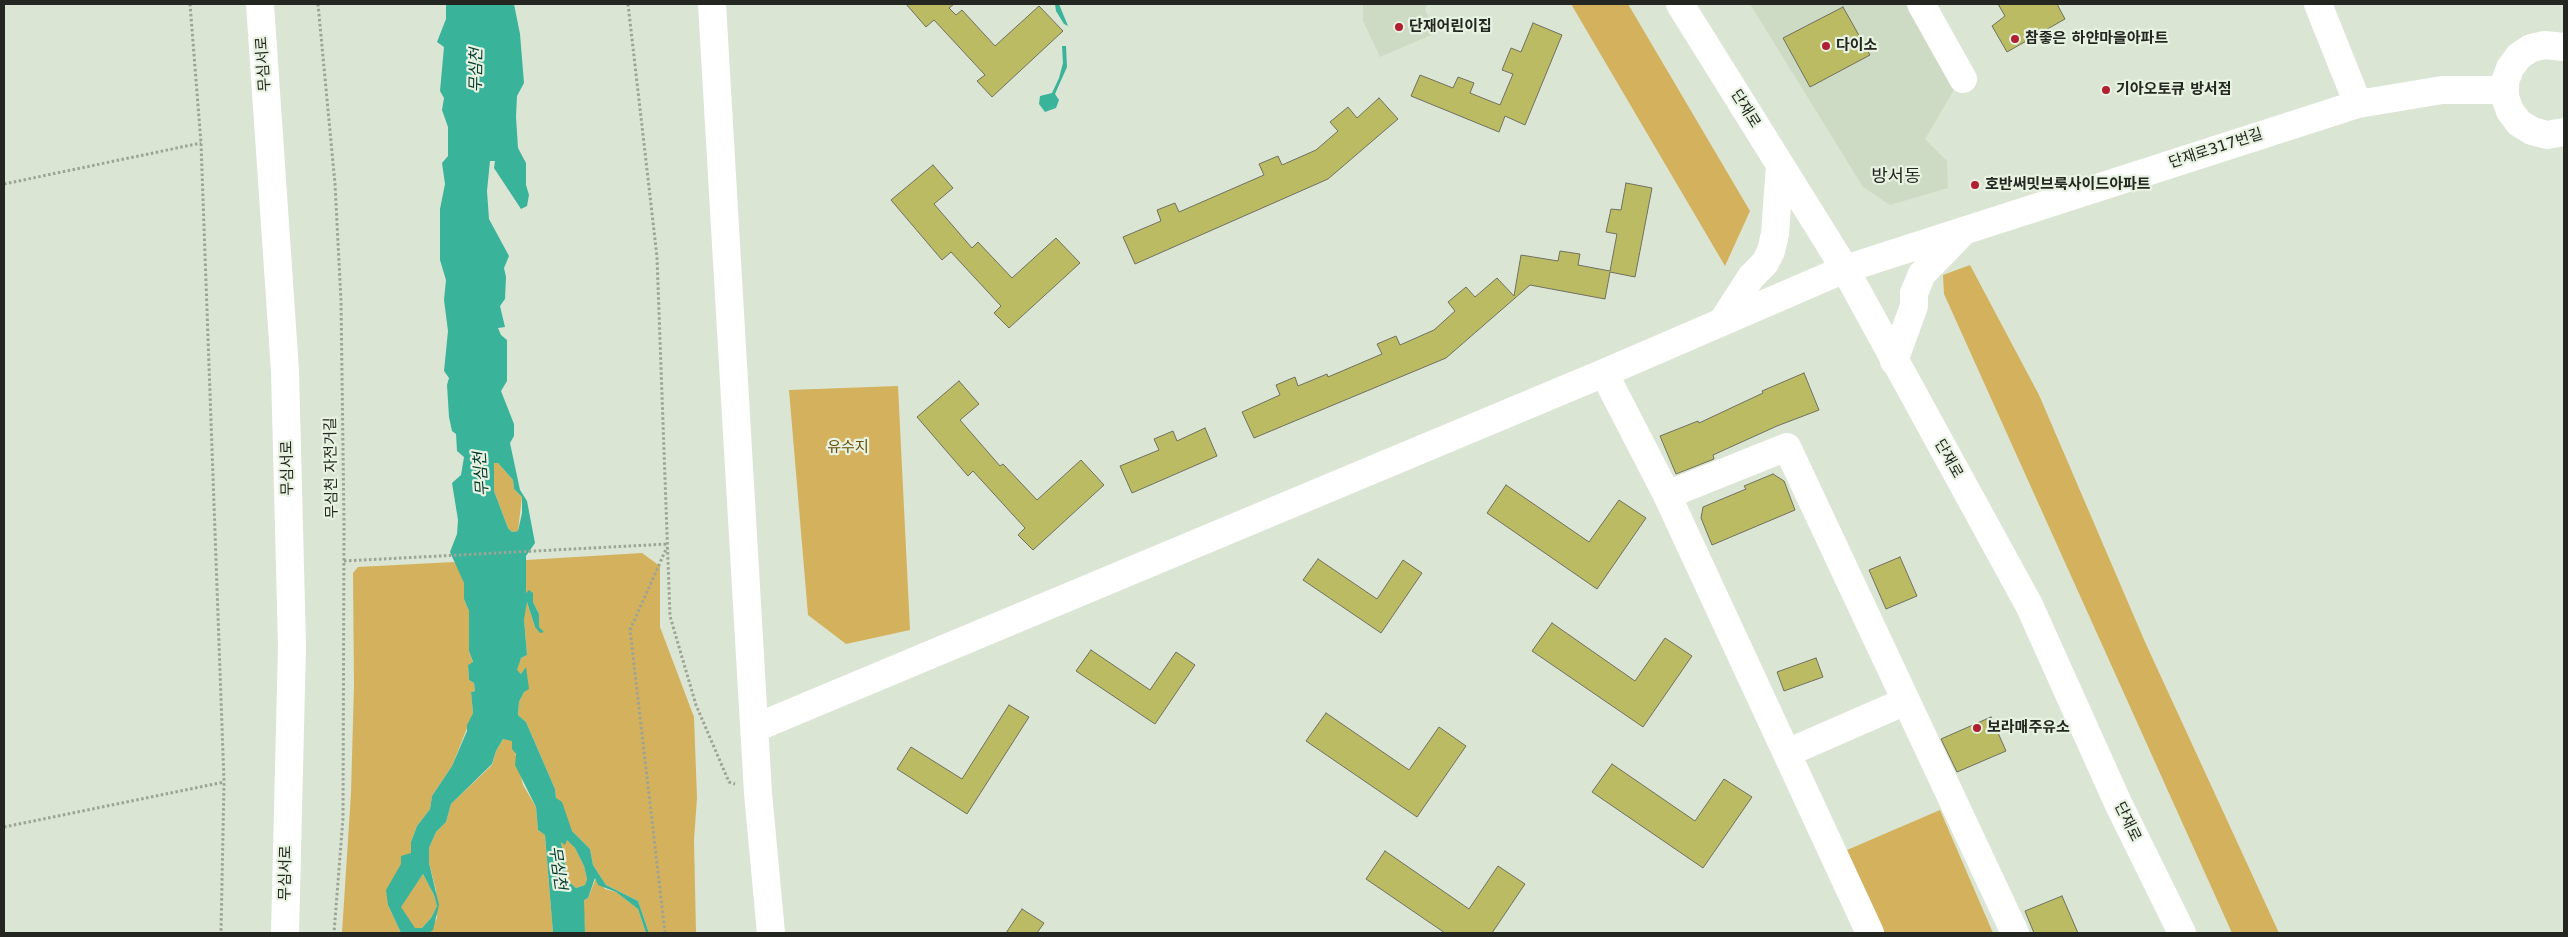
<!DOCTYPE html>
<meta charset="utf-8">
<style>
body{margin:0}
#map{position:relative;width:2568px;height:937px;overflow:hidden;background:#dbe5d4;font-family:"DejaVu Sans",sans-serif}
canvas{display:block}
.frame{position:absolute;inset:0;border:5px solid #242721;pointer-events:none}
</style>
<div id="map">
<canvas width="2568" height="937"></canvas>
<div class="frame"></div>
</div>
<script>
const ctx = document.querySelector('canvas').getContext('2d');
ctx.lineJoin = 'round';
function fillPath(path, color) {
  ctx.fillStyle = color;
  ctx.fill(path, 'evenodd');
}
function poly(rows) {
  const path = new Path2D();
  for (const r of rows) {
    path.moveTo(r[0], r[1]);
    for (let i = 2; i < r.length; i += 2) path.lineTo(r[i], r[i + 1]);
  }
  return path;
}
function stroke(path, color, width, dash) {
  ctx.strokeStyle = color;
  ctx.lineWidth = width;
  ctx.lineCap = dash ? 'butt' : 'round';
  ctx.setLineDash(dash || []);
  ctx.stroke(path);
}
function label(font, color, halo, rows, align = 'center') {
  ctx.font = font + ' "DejaVu Sans","Noto Sans KR",sans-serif';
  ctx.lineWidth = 4.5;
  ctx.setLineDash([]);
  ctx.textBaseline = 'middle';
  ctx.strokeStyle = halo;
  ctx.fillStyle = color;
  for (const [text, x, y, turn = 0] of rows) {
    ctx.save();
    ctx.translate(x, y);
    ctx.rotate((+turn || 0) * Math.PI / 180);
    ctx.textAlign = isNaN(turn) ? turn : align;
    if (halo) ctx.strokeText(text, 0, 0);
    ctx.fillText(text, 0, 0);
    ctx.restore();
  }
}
fillPath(poly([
 [1363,4,1427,4,1425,10,1436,33,1380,57,1363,21],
 [1750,4,1909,4,1955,88,1925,139,1947,161,1948,188,1890,205,1863,187]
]), '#cedbc4');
fillPath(poly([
 [1571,4,1628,4,1750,211,1725,266],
 [1970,265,2039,395,2145,642,2279,933,2232,933,1944,294,1943,275],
 [898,386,910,630,846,644,808,615,789,390],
 [494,463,498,463,513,480,514,489,522,497,518,531,512,532,508,528,494,491],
 [642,553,660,566,660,627,694,717,697,798,694,840,696,933,649,933,638,901,606,885,593,865,590,849,572,831,556,798,555,789,526,722,518,715,519,702,524,692,526,668,521,674,516,670,521,658,527,655,524,619,524,604,527,602,535,627,539,627,539,614,533,602,533,593,526,594,526,560],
 [454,562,460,569,464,583,464,599,469,611,469,651,473,663,468,665,469,680,474,683,475,691,471,692,473,713,452,766,432,796,430,809,417,826,411,842,411,853,396,874,388,905,401,933,342,933,351,793,354,686,353,573,358,567],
 [503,739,512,740,523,785,536,807,538,830,545,835,553,933,429,933,437,918,436,890,429,863,429,848,436,832,446,822,451,804,492,765,496,751],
 [1940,810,1993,933,1883,933,1847,850],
 [567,839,575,848,584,866,587,879,585,885,576,888,568,881,564,859,561,842],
 [423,874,434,895,437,906,431,918,422,928,415,929,400,907],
 [596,878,605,889,616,892,638,909,646,933,585,933,583,900,588,898]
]), '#d4b15d');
fillPath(poly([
 [446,4,514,4,520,34,524,83,517,96,516,117,518,148,526,163,526,185,529,195,527,206,521,209,494,168,495,161,490,161,487,191,489,219,509,256,504,268,506,277,505,299,500,306,505,327,498,328,501,335,507,340,507,381,501,391,514,424,514,436,510,443,520,490,527,501,535,543,526,556,526,593,529,590,533,593,533,602,539,614,539,627,544,632,540,633,535,627,527,602,524,619,527,655,521,658,517,670,521,674,526,667,529,689,524,692,519,702,518,715,526,722,555,789,556,798,562,802,572,831,590,849,593,865,606,885,638,901,649,933,646,933,638,909,616,892,598,885,595,878,588,898,584,900,585,933,553,933,545,835,538,830,536,807,515,765,516,754,512,749,512,741,503,739,496,751,492,764,451,804,446,822,436,832,429,848,429,863,439,905,433,930,429,933,401,933,388,905,386,890,401,864,401,856,411,853,411,842,417,826,430,809,432,796,452,766,467,731,467,725,473,713,471,692,475,691,474,683,469,680,468,665,473,662,469,651,469,611,464,599,464,583,450,552,457,534,458,520,452,483,461,475,464,457,457,451,456,434,452,431,449,417,447,385,449,378,444,371,448,331,444,300,446,280,440,260,440,209,445,184,442,163,448,156,448,127,442,110,444,98,440,91,444,47,437,42,446,19],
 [494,463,498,463,513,480,514,489,522,497,522,513,518,531,512,532,508,528,494,491],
 [567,840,575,848,584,866,587,879,585,885,576,888,568,881,564,859,561,842,565,845],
 [423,874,434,895,437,906,431,918,422,928,415,928,401,907],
 [1055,4,1059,4,1068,26,1064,24,1056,11],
 [1062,46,1066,46,1067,67,1055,94,1059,100,1056,108,1045,112,1039,104,1040,96,1052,93,1059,78,1063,63]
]), '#3ab39b');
const building = poly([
 [906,4,954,4,949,8,956,15,962,10,995,46,1039,6,1063,31,992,97,977,81,985,75,934,20,926,27,906,4],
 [1998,4,2057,4,2065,19,2007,52,1992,26,2005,16,1998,4],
 [1843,7,1870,55,1810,87,1783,38,1843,7],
 [1533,23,1562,35,1525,125,1505,116,1499,132,1411,96,1420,75,1453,88,1458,77,1474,83,1470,93,1500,105,1513,74,1502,70,1511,48,1521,52,1533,23],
 [1379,98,1398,119,1328,179,1135,264,1123,237,1161,221,1157,210,1175,203,1179,212,1264,175,1259,164,1278,156,1282,165,1316,150,1338,131,1330,122,1348,107,1357,118,1379,98],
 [933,165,953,188,934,204,972,248,978,242,1012,278,1056,238,1080,263,1009,328,994,313,1001,306,951,252,942,260,891,200,933,165],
 [1626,183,1652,188,1635,277,1610,272,1605,299,1530,285,1446,358,1254,438,1242,412,1280,395,1276,385,1295,377,1298,386,1327,374,1328,377,1382,354,1377,344,1396,336,1400,345,1434,330,1455,311,1448,302,1466,287,1475,297,1497,278,1514,296,1521,255,1558,261,1560,251,1580,254,1578,265,1610,271,1617,234,1606,232,1611,209,1621,210,1626,183],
 [1804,373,1819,410,1777,426,1713,455,1714,459,1676,474,1660,436,1698,421,1699,423,1763,393,1762,391,1804,373],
 [959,381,979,404,960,420,1000,466,1003,464,1037,500,1081,460,1104,485,1033,550,1018,535,1025,528,973,471,968,476,917,417,959,381],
 [1205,428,1217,456,1132,493,1120,466,1159,450,1154,439,1173,431,1177,441,1205,428],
 [1773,474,1784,481,1795,510,1712,545,1701,518,1703,507,1746,489,1744,486,1773,474],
 [1506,485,1589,542,1619,500,1646,518,1597,589,1487,513,1506,485],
 [1900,557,1917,596,1886,609,1869,570,1900,557],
 [1318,559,1377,599,1403,560,1422,573,1381,633,1303,580,1318,559],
 [1552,623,1635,681,1665,638,1692,656,1643,727,1532,651,1552,623],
 [1091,650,1150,690,1176,652,1195,665,1155,724,1076,671,1091,650],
 [1816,658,1823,677,1784,691,1777,672,1816,658],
 [1009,705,1029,717,967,814,897,769,911,747,962,779,1009,705],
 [1326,713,1409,770,1439,727,1466,746,1417,817,1306,741,1326,713],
 [1991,717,2006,751,1957,772,1941,739,1991,717],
 [1612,764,1695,821,1724,779,1752,797,1703,868,1592,792,1612,764],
 [1385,851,1469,909,1498,866,1525,884,1492,933,1445,933,1366,879,1385,851],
 [2062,896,2078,933,2034,933,2025,911,2062,896],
 [1022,909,1044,923,1037,933,1006,933,1022,909]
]);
fillPath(building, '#babb62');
stroke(building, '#707060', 1);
stroke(poly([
 [190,4,201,143,224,782,221,933],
 [318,4,335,184,341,301,344,525,343,818,334,933],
 [628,4,657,257,670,616,696,705,729,782,735,784],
 [4,184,201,143],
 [344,561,668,544],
 [4,827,224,782],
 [665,933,630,630,667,547]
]), '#9ca496', 3, [2.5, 2.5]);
stroke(poly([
 [260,4,285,371,292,646,285,933],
 [712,4,758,793,771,933],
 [1680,4,1845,269,2029,605,2118,803,2182,933],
 [1921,4,1963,79],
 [2318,4,2358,104],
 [2564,47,2545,45,2531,48,2519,56,2510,68,2505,82,2505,97,2510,111,2519,123,2532,131,2547,135,2564,132],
 [1722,322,1751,277,1765,263,1771,251,1775,234,1780,165],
 [1894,361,1914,306,1914,293,1922,274,1963,232],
 [1604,373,1667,495,1870,933],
 [1667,495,1787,447,2015,933],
 [755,728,1604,373,1845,269,2358,104,2442,90,2505,90],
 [1787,753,1906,701]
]), '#fff', 28);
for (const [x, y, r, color] of [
 [1399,27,5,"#b11f32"],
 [2015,39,5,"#b11f32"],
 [1826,46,5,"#b11f32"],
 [2106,90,5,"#b11f32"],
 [1975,185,5,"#b11f32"],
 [1977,728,5,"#b11f32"]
]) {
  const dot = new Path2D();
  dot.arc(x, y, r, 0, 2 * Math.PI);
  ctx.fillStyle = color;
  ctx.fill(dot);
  stroke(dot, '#e8f2e1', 2);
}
label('bold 15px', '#242721', '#e8f2e1', [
 ["단재어린이집",1409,27],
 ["참좋은 하얀마을아파트",2025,39],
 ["다이소",1836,46],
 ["기아오토큐 방서점",2116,90],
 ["호반써밋브룩사이드아파트",1985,185],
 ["보라매주유소",1987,728]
], 'left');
label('15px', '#242721', '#e8f2e1', [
 ["무심서로",264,64,-94],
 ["단재로",1745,109,58],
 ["단재로317번길",2216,149,-18],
 ["단재로",1948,459,61],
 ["무심서로",288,468,-91],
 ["무심천 자전거길",332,468,-91],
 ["단재로",2127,822,64],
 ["무심서로",286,873,-89]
]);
label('15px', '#664e08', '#e8f2e1', [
 ["유수지",848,448]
]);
label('italic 16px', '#00382e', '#e8f2e1', [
 ["무심천",477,70,-89],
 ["무심천",482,474,-94],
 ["무심천",557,868,82]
]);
label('18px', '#242721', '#e8f2e1', [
 ["방서동",1896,177]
]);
</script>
